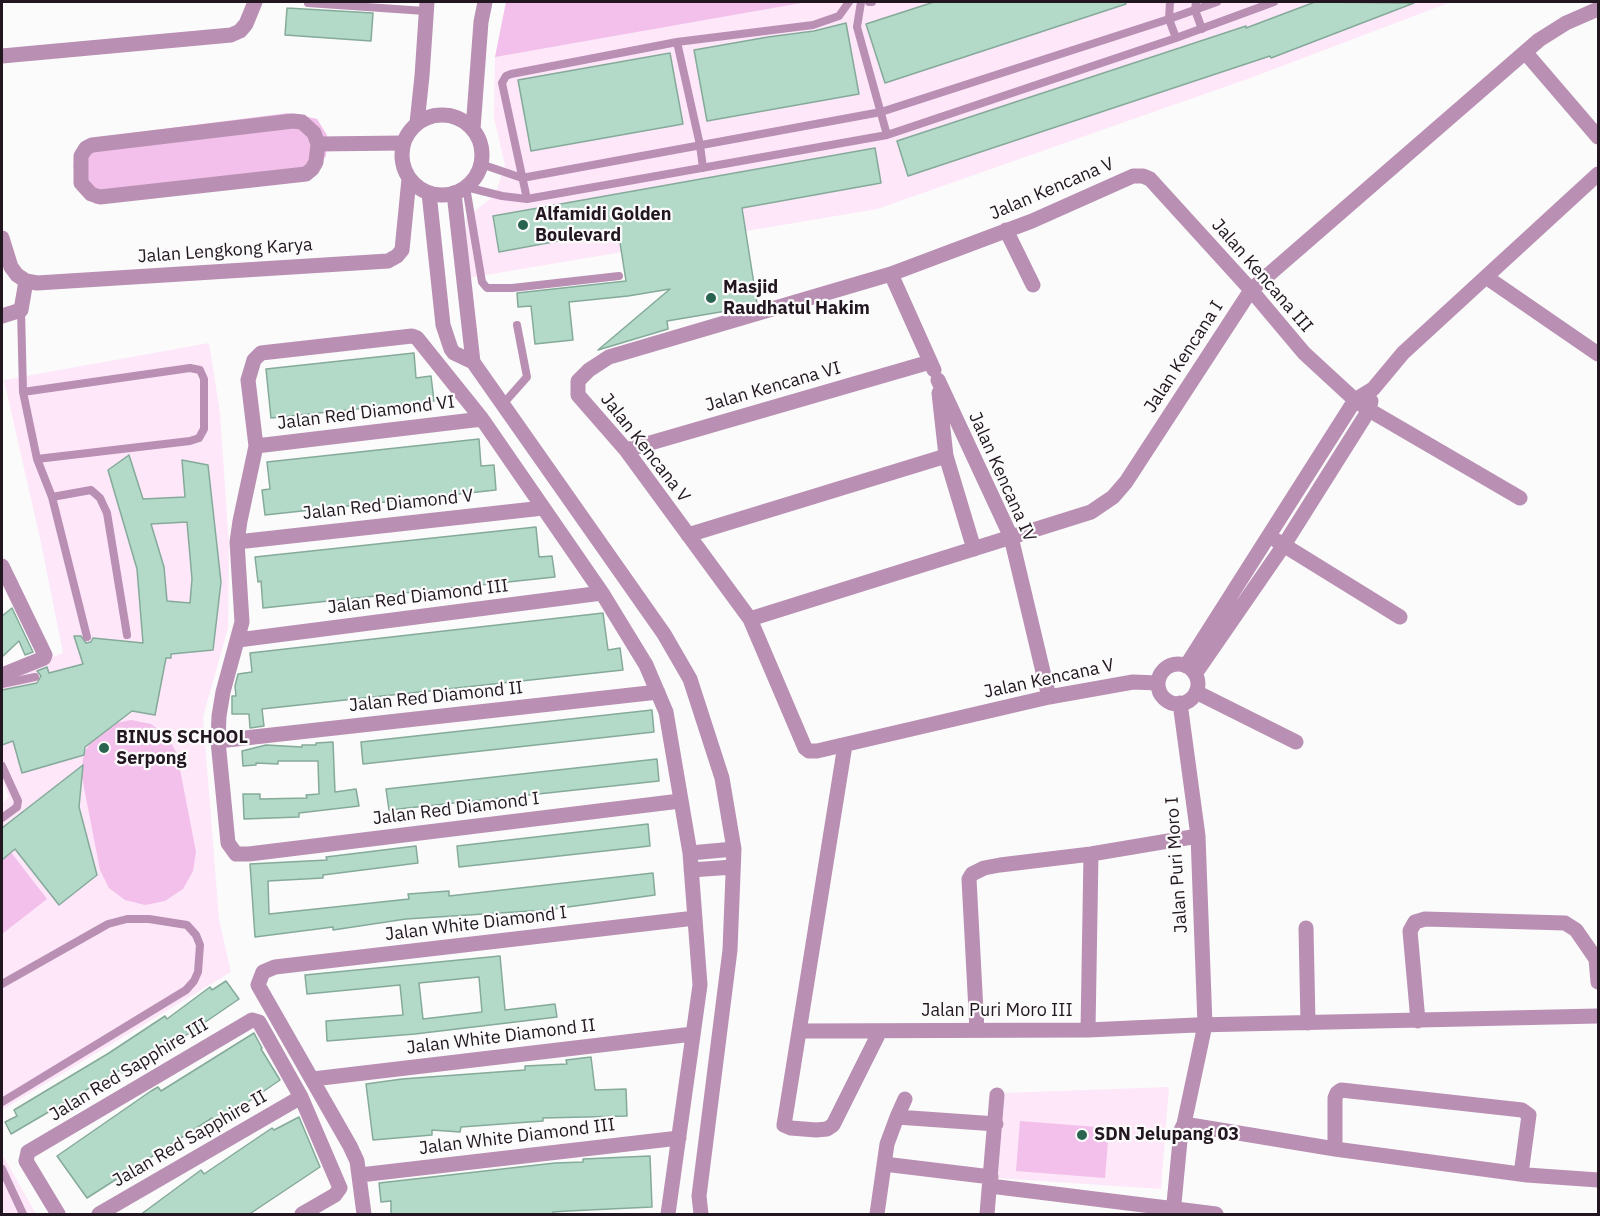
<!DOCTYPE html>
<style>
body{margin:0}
#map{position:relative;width:1600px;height:1216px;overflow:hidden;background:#fbfbfb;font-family:"IBM Plex Sans",sans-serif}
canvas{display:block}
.frame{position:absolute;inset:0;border:3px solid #221720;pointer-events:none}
</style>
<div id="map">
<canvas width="1600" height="1216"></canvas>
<div class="frame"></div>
</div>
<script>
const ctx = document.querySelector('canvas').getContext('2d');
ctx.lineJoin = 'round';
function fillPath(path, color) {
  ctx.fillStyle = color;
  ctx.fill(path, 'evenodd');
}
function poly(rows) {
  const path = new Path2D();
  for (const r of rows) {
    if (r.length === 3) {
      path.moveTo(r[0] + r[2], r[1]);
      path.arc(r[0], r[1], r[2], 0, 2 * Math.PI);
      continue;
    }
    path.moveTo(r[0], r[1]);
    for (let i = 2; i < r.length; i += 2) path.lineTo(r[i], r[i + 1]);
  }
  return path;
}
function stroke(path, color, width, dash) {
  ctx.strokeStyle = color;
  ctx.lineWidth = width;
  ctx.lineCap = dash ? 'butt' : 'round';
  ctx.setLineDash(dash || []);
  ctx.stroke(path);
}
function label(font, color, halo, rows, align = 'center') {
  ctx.font = font + ' "IBM Plex Sans",sans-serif';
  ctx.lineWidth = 4.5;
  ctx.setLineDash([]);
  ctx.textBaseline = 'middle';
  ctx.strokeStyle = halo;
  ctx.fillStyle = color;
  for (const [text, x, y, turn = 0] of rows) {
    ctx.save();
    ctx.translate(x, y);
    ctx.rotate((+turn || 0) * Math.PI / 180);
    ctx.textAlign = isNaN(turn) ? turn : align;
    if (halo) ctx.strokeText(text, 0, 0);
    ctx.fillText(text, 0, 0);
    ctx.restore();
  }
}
fillPath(poly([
 [506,2,1451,2,1253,77,877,209,468,278,466,218,495,195,505,165,494,118,495,57],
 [209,343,220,413,229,546,228,628,203,717,219,919,231,972,2,1110,2,803,9,797,2,780,2,678,63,653,41,543,4,380],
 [1169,1087,1161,1189,997,1178,1003,1093],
 [2,1154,36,1214,2,1214]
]), '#fde7f9');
fillPath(poly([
 [506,2,807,2,495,57],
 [288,113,317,119,327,135,326,156,307,181,95,204,78,187,73,165,83,147,124,134],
 [131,720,151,724,168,737,177,754,196,852,193,871,183,889,165,901,145,905,125,900,109,888,100,870,81,772,84,753,95,735,111,724],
 [6,846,47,899,2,934,2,850],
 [1020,1121,1109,1128,1105,1178,1016,1171]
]), '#f2c0ea');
const building = poly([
 [934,2,1125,2,1126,4,885,83,866,24,934,2],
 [1315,2,1414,3,1271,58,1270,56,908,176,897,141,1246,26,1246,28,1315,2],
 [287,8,373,13,371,41,285,35,287,8],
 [846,23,859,94,707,121,694,50,768,37,814,31,846,23],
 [670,53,683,124,531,151,518,80,670,53],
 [875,148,881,183,742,208,757,303,738,309,667,321,668,329,598,350,670,289,628,296,569,302,573,340,535,344,531,306,518,307,517,293,626,281,618,230,499,252,493,216,875,148],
 [414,353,416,378,431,376,434,401,271,418,266,369,414,353],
 [479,439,481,466,494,465,496,490,265,515,262,490,270,489,267,462,479,439],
 [129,455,143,499,185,497,182,460,208,465,221,582,213,650,171,654,171,658,166,658,155,715,132,711,85,747,84,755,22,773,13,741,2,745,2,690,37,683,41,676,37,671,47,667,49,673,83,664,74,636,81,636,86,643,91,642,93,638,143,643,137,569,108,470,129,455],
 [187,522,192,579,190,603,167,601,164,567,151,524,187,522],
 [536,527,539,557,552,556,555,577,263,608,261,581,258,582,255,557,536,527],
 [12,608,33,652,25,655,19,641,2,657,2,616,12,608],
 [603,613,608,650,620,648,623,670,262,709,264,726,250,728,249,714,232,714,232,696,236,696,235,686,238,674,252,672,250,653,603,613],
 [652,710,654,732,363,764,361,742,652,710],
 [333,742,335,792,356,789,359,806,299,813,299,817,244,819,243,794,260,794,260,799,307,798,306,795,319,794,318,761,278,761,278,764,256,763,256,765,243,766,242,751,266,745,302,747,302,745,316,745,316,743,333,742],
 [657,759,659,781,389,810,386,789,657,759],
 [83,765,79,807,97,875,59,905,15,849,2,860,2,828,83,765],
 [648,824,650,846,459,867,457,846,648,824],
 [416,846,418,863,323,875,323,878,268,881,269,914,409,899,408,894,449,891,449,896,653,873,655,895,546,910,406,919,333,930,333,927,255,937,250,864,327,860,326,857,416,846],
 [500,956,505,1010,555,1004,557,1017,415,1034,327,1041,326,1021,403,1015,400,985,307,994,305,975,500,956],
 [479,977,482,1012,423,1019,419,983,479,977],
 [226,981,239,999,185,1036,182,1033,122,1073,120,1070,11,1134,5,1122,17,1116,14,1110,109,1053,165,1016,167,1019,210,987,212,990,226,981],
 [254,1033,262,1048,261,1049,280,1080,216,1124,212,1118,87,1198,57,1156,151,1091,158,1087,161,1091,254,1033],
 [591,1057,595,1090,626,1089,627,1116,543,1118,543,1121,461,1127,460,1132,432,1130,432,1135,373,1140,366,1084,402,1079,525,1070,525,1066,567,1064,566,1060,591,1057],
 [299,1117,320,1167,248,1215,140,1215,201,1170,204,1174,272,1128,274,1130,299,1117],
 [650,1156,652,1207,568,1211,553,1212,553,1215,391,1215,391,1201,381,1202,379,1183,555,1163,583,1162,583,1159,650,1156]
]);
fillPath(building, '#b3d9c9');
stroke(building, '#85aa9a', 1.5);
stroke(poly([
 [861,2,857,27,887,135],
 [869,2,872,2],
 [1170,2,1169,19,1176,38],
 [1196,2,1195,10,1202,29],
 [308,3,425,11],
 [677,42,700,145,703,168],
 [481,164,522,178,881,112,1169,19,1217,2],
 [527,199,502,83,506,76,511,74,677,42,813,25,839,16,849,2],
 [619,276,512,288,487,288,482,282,466,187,502,196,527,199,887,135,1176,38,1274,2],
 [21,310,23,392,37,459,52,497,87,637],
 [23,392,190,368,200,370,204,379,204,429,199,438,190,441,37,459],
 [503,404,527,377,517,325],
 [52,497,91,490,100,498,107,513,127,635],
 [2,684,35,677],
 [2,766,18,801,17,807,2,818],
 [2,984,108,924,127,919,149,919,187,925,196,935,200,945,198,972,194,981,186,990,2,1102],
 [2,1169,23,1214]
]), '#b98fb3', 8);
stroke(poly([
 [1525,52,1598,137],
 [2,56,231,35,240,31,246,24,255,2],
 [293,121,302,122,314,133,318,144,316,162,312,169,306,174,100,197,91,194,81,183,81,156,86,148,92,145,293,121],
 [318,144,403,143],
 [429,193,443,325,451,349,454,353,473,362,664,634,690,679,722,778,734,849,730,950,699,1196,701,1214],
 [454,193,473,362],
 [1006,230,1033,285],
 [891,274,934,370],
 [1486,277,1598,354],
 [2,316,21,310,26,281],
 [938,380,1011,537,1049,697],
 [939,393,946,456,974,549],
 [256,446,482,419],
 [626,450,930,362],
 [688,535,946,456],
 [1277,541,1400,617],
 [237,542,543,508],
 [2,566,45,655,44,658,2,675],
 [750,619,1091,512,1113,497,1126,482,1251,290,1539,40,1566,23,1598,9],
 [238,640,602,593],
 [1178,684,20],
 [1186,666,1355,400,1373,389,1403,353,1598,174],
 [1195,674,1284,545,1369,410,1371,401],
 [1158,683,1133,682,1049,697,817,751,809,751,805,748,750,619,626,450,578,395,578,381,589,370,609,357,891,274,1032,221,1133,176,1143,176,1150,179,1251,290,1304,353,1355,400,1369,410,1520,498],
 [1196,692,1296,742],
 [1180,703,1198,836,1205,1025,1184,1124],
 [218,741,658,692],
 [845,745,784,1125,791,1128,816,1130,827,1129,833,1125,880,1031],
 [690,853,734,849],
 [691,870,733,867],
 [1306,928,1308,1023],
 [1418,1021,1410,931,1415,922,1425,919,1565,923,1576,930,1596,959,1598,982],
 [977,1030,969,879,972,874,984,868,1000,865,1091,854,1198,836],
 [1088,1030,1091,854],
 [799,1031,1088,1030,1196,1025,1598,1016],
 [313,1079,693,1034],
 [897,1117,905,1099],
 [1335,1149,1335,1098,1337,1093,1341,1090,1522,1110,1529,1115,1521,1174],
 [884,1164,991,1177],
 [360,1175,679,1138],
 [990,1186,1216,1214],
 [58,1214,26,1161,28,1152,252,1020,259,1022,301,1097,340,1188,335,1195,302,1214],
 [99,1214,301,1097],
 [364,1214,357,1161,350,1146,258,985,263,972,275,967,695,918],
 [668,1214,700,985,690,853,666,712,646,665,602,593,482,419,417,338,412,336,261,353,254,360,248,380,256,446,240,521,237,542,242,622,223,692,219,716,218,741,228,843,236,854,249,854,680,801],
 [877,1214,887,1144,897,1117,996,1124],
 [987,1214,997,1095],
 [1173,1214,1181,1130,1184,1124,1335,1149,1527,1175,1598,1180]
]), '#b98fb3', 15);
stroke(poly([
 [442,155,40],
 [417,123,422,76,427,2],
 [473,129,481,22,485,2],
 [2,238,11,267,17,275,26,281,37,283,388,261,397,256,402,250,409,179]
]), '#b98fb3', 15);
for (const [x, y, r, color] of [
 [523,225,6,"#28644f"],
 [711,298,6,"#28644f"],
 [104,748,6,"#28644f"],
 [1082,1135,6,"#28644f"]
]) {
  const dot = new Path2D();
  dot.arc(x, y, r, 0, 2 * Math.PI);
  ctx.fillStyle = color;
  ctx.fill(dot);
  stroke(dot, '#fbfbfb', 2);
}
label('18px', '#221720', '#fbfbfb', [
 ["Jalan Kencana V",1052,189,-23],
 ["Jalan Lengkong Karya",225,251,-4],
 ["Jalan Kencana III",1262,276,49],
 ["Jalan Kencana I",1184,357,-57],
 ["Jalan Kencana VI",773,387,-16],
 ["Jalan Red Diamond VI",366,413,-7],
 ["Jalan Kencana V",645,448,52],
 ["Jalan Kencana IV",1002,477,66],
 ["Jalan Red Diamond V",388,505,-6],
 ["Jalan Red Diamond III",418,597,-7],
 ["Jalan Kencana V",1049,679,-12],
 ["Jalan Red Diamond II",436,697,-6],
 ["Jalan Red Diamond I",456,809,-7],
 ["Jalan Puri Moro I",1177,865,-94],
 ["Jalan White Diamond I",476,924,-7],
 ["Jalan Puri Moro III",997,1011],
 ["Jalan White Diamond II",501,1037,-7],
 ["Jalan Red Sapphire III",129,1070,-31],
 ["Jalan White Diamond III",517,1137,-7],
 ["Jalan Red Sapphire II",190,1139,-30]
]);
label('bold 18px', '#221720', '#fbfbfb', [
 ["Alfamidi Golden",535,215],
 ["Boulevard",535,236],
 ["Masjid",723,288],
 ["Raudhatul Hakim",723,309],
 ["BINUS SCHOOL",116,738],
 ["Serpong",116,759],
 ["SDN Jelupang 03",1094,1135]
], 'left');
</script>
